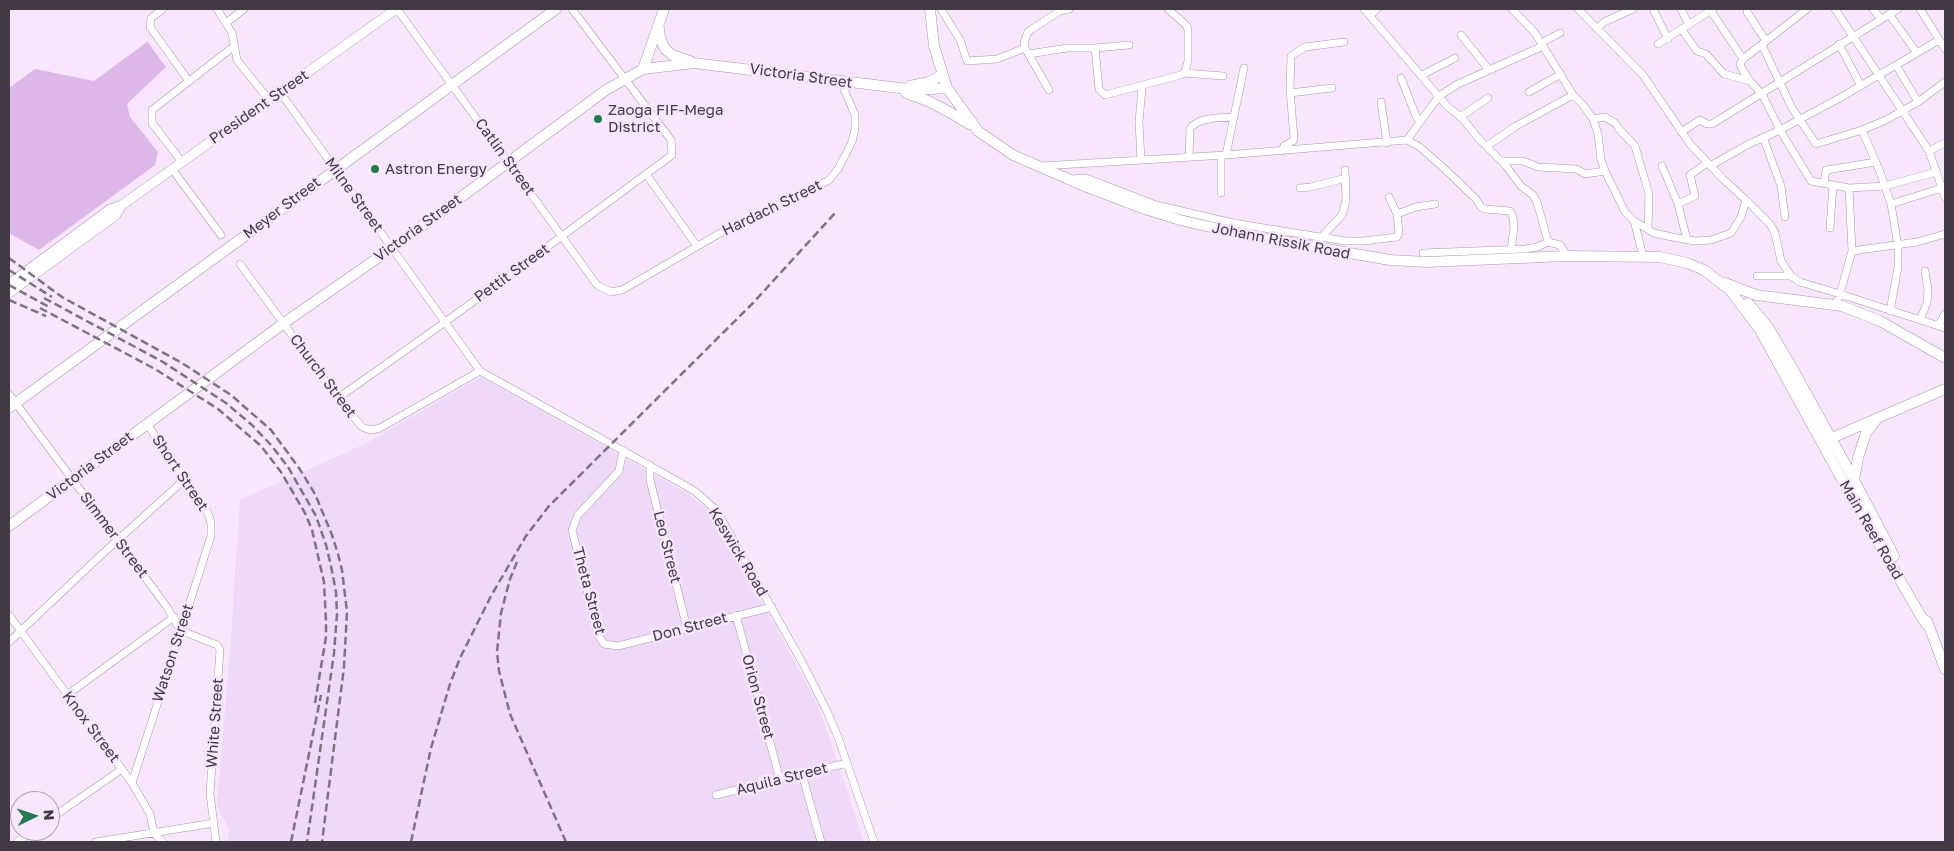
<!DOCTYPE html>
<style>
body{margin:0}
#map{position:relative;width:1954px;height:851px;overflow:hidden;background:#f8e5fe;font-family:"Golos Text",sans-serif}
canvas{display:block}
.frame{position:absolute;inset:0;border:10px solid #413a44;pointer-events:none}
.north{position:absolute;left:10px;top:791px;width:50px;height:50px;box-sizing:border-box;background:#f8e5fe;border:1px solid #afa1b4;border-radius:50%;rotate:86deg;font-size:14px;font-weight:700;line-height:20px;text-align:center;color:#413a44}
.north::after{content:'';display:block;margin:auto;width:18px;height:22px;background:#237c50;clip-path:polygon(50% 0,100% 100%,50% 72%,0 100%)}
</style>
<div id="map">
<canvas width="1954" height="851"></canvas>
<div class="frame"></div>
<div class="north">N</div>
</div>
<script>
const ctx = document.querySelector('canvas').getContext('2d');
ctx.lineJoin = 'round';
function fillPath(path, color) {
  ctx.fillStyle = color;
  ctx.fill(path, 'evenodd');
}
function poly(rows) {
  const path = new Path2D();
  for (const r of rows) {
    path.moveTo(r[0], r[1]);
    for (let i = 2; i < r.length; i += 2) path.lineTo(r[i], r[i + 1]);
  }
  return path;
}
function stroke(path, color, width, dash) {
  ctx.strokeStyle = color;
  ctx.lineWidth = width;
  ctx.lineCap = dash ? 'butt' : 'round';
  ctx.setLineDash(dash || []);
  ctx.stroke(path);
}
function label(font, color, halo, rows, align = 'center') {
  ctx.font = font + ' "Golos Text",sans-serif';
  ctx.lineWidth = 5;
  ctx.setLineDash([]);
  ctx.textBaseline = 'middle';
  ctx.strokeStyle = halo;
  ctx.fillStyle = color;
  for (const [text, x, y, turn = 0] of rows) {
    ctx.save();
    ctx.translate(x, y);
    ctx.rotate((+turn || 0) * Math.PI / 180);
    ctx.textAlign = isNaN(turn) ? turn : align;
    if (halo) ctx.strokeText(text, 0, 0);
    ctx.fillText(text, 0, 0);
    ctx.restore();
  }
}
fillPath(poly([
 [481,377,687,493,706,508,765,607,818,705,864,842,228,842,229,829,217,805,231,640,240,500,365,444]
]), '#f0d8f8');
fillPath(poly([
 [147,41,166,67,127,104,130,117,158,152,155,165,39,250,9,233,9,88,35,69,94,81,147,42]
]), '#dcb7e8');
const minor = poly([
 [163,9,151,18,150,27,188,80],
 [217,9,232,33,237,60,269,100],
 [397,9,597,285,611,292,622,290,722,232,816,187,829,180,838,169,852,142,855,129,855,115,841,82],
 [941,9,960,40,967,61,997,59,1025,48],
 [1364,9,1447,106,1462,118,1479,139,1506,166,1521,186,1533,195,1537,202,1548,242,1560,245,1567,256],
 [1512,9,1535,33,1573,95,1583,105,1593,119,1598,134,1601,160,1606,173,1625,212,1634,221,1654,233,1672,237,1695,241,1711,240,1731,233,1741,217,1746,200,1723,179,1690,144,1643,75,1578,9],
 [1653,9,1668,39],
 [1681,9,1689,25],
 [1835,9,1929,151,1945,197],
 [1873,9,1881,19],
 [1920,9,1945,49],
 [1711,11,1743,59],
 [1747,12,1766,41],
 [1889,14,1917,53],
 [1370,15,1377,9],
 [226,23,244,9],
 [1598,28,1604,22,1633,9],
 [1682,30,1697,51,1706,54,1724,74,1750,81,1762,94,1780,130,1811,181,1849,188],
 [1461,35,1489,70],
 [1541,43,1560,33],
 [1658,44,1713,9],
 [1839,44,1861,86],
 [1762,45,1792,108,1816,144,1862,130,1886,120,1918,102,1945,82],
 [1095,48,1099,89,1105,95,1181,75,1185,72,1188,61,1188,30,1187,26,1168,9],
 [1029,54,1067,48,1095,48,1129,45],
 [1896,65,1918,102],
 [1184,73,1223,76],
 [1422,75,1455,58],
 [1401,78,1416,116,1420,122],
 [1750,81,1742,69,1740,64,1743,59,1807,9],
 [1049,90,1025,48,1024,42,1028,32,1032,29,1060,11,1069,9],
 [280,92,480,371,679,482,696,492,717,511,802,662,826,709,838,737,874,842],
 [1529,92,1561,74],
 [1290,93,1332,88],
 [1381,102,1387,143],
 [1460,117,1488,98],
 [1593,119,1605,117,1615,123,1620,130,1635,146,1649,194,1648,229],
 [1862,130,1880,172,1891,204,1898,246,1898,267,1890,311],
 [1681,132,1700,120,1707,124,1712,124,1898,9],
 [1763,137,1781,186,1785,217],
 [1407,140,1420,147,1449,173,1476,199,1481,207,1485,209,1510,211,1513,217,1514,228,1511,250],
 [1487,146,1516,126,1573,95],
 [1282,151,1284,146,1293,141,1294,138,1290,90,1291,56,1305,47,1344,42],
 [1929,151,1945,143],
 [1226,155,1244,68],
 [1221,156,1221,193],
 [1189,157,1190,129,1192,126,1200,121,1214,118,1234,117],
 [1141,160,1139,122,1142,87],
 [1502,161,1523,161,1538,167,1576,169,1585,174,1605,171],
 [182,162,152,123,152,110,233,47],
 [1041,166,1226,155,1407,140,1439,96,1458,84,1543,46],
 [1662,166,1678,204,1687,240],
 [1710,166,1749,144,1780,130,1838,99,1939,40],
 [172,169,221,235],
 [646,174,697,246],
 [1072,179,1086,178,1156,205,1233,223,1345,241,1363,241,1397,237,1399,233,1397,214,1389,197],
 [1824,183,1826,170,1876,162],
 [1300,188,1311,187,1346,178],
 [1746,200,1770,224,1775,233,1781,261,1791,276,1800,282,1840,294,1852,251,1849,188,1885,186,1936,172],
 [1678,204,1695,196,1690,175,1707,163],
 [1891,204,1942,188],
 [1397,214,1416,207,1435,204],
 [1634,221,1643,256],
 [1830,228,1833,185],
 [1312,247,1342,215,1346,201,1345,170],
 [1852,251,1917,242,1945,234],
 [1423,253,1525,249,1537,247,1548,242],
 [240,264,338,398,362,427,367,429,372,430,380,428,480,371],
 [1757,276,1791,276],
 [1835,305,1840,294,1945,328],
 [1920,320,1927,303,1928,290,1925,271],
 [1938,326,1945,314],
 [9,394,167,607,180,630],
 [338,398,444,323,672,155,671,140,572,9],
 [623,450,619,471,578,515,572,530,598,635,604,644,618,646,772,607],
 [650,465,650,480,687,628],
 [9,615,132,783,150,814,154,833,163,842],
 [736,615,780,780],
 [180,630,217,645,220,650,210,793,216,842],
 [9,642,100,556,184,480],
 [67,695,174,617],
 [802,774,821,842],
 [132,783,211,536,211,523,208,513,147,424],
 [716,795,847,763],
 [50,819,122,769],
 [17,842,33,831],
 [96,842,214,823]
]);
const tertiary = poly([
 [9,284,110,209,122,205],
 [9,293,116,215,122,205,396,9]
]);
const primary = poly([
 [930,9,934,46,947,88,978,131,1013,155,1082,185,1145,209,1180,220,1245,235,1390,260,1427,262,1567,256,1660,257,1687,263,1704,270,1730,290,1760,330,1845,485,1922,618,1927,625],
 [659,28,660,38,665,49,672,55,690,61],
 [643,69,664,9],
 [910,86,929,82,942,75],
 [906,93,928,101,951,113,969,124],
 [1725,283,1756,295,1842,306,1880,321,1945,358],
 [1748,303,1768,327,1791,366,1854,480,1894,556],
 [9,408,556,9],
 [1827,440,1945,389],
 [1854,480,1858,458,1866,433,1876,420],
 [9,526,284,323,392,248,606,90,643,69,694,63,916,90,947,88],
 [1927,621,1945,669]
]);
stroke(minor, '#a796ad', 8);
stroke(tertiary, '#a796ad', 10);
stroke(primary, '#a796ad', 11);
stroke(minor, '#fff', 7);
stroke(tertiary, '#fff', 9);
stroke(primary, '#fff', 10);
stroke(poly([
 [9,258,62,297,182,363,231,395,271,430,299,468,315,494,332,535,338,554,342,570,347,612,344,667,322,842],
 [9,270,52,297],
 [9,285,49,307],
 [44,298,163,362,226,403,252,425,271,445,288,467,316,516,326,545,331,566,336,592,337,614,334,653,307,842],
 [9,300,46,316],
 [40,308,155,369,218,409,261,446,281,472,305,513,312,530,324,582,326,621,326,637,315,703],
 [517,562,510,579,501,613,497,652,499,671,510,714,566,842],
 [291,842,321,695],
 [411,842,431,748,450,684,460,658,491,596,526,536,549,506,753,303,836,212]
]), '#7d7281', 2.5, [8, 4]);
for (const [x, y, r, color] of [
 [598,119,5,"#237c50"],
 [375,169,5,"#237c50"]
]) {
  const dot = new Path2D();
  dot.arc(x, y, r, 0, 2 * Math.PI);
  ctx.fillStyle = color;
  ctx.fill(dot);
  stroke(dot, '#f8e5fe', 2);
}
label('15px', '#413a44', '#f8e5fe', [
 ["Victoria Street",801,76,8],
 ["President Street",259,107,-35],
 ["Catlin Street",505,157,54],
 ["Milne Street",354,195,54],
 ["Meyer Street",282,208,-37],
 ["Hardach Street",772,208,-26],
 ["Victoria Street",418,228,-36],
 ["Johann Rissik Road",1281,241,11],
 ["Pettit Street",512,273,-36],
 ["Church Street",323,376,53],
 ["Victoria Street",90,466,-37],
 ["Short Street",180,473,56],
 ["Main Reef Road",1871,530,60],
 ["Simmer Street",114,535,53],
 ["Leo Street",667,547,76],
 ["Keswick Road",738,552,59],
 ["Theta Street",589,591,75],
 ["Don Street",690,627,-15],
 ["Watson Street",173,653,-72],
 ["Orion Street",758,697,75],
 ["White Street",215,723,-86],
 ["Knox Street",91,727,53],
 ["Aquila Street",782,779,-14]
]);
label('15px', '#413a44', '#f8e5fe', [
 ["Zaoga FIF-Mega",608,110],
 ["District",608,127],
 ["Astron Energy",385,169]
], 'left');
</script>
